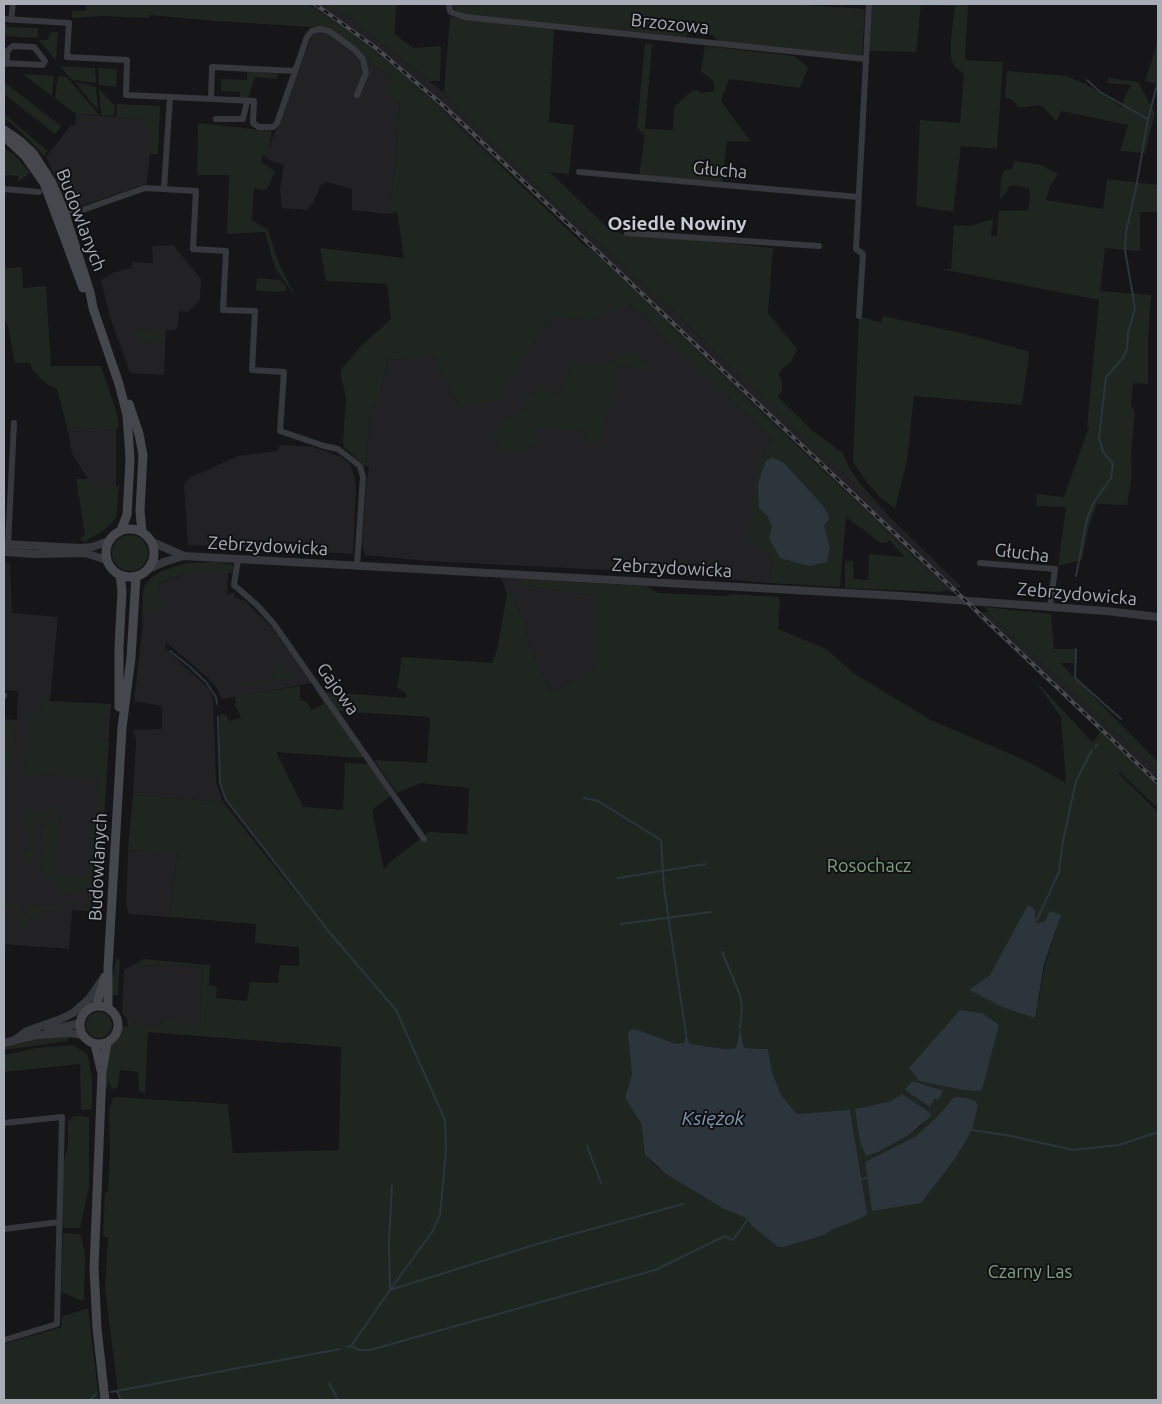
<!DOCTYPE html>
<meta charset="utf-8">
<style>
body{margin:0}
#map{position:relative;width:1162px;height:1404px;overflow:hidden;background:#161618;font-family:Ubuntu,sans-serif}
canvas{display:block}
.frame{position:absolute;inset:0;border:5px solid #a8adb8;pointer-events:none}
</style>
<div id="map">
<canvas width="1162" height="1404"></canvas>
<div class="frame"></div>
</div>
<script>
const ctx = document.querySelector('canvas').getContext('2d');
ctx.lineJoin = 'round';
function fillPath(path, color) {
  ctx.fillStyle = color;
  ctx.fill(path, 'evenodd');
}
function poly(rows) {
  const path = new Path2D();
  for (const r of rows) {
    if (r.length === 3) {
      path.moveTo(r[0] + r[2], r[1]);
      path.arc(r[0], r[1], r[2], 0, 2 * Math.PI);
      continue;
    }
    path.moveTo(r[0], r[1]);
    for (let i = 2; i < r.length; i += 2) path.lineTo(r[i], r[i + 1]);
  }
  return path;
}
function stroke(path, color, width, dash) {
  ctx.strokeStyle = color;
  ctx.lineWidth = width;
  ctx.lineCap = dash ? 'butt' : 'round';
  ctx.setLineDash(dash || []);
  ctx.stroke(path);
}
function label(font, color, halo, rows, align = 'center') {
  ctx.font = font + ' Ubuntu,sans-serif';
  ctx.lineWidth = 4;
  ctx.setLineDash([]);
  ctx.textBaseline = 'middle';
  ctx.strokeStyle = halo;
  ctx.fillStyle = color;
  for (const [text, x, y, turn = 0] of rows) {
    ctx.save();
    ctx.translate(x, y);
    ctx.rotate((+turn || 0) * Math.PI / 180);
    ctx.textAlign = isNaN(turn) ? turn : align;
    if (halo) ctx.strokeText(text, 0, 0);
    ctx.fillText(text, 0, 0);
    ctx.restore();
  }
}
fillPath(poly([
 [307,4,328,4,350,18,444,93,489,140,561,209,682,319,717,354,793,424,961,586,951,593,841,486,685,340,649,303,427,96,414,87,342,26],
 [328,28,392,78,400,101,394,180,389,214,352,210,352,189,327,182,320,186,314,202,307,210,282,208,280,190,284,165,265,158,310,40,314,34],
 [76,114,144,119,152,132,147,184,69,210,63,194,46,157,71,125,75,126],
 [173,245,201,279,200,300,188,312,179,311,178,326,174,330,166,330,164,375,130,373,109,314,101,280,115,272,132,268,132,262,153,263,152,246],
 [588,260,634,310,645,315,657,329,772,438,762,455,767,548,772,561,770,583,646,572,427,561,365,555,362,544,366,485,369,467,365,466,372,401,378,401,388,360,435,355,459,406,504,387],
 [67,427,116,430,116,486,92,486,72,454],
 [280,445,314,447,341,457,350,464,355,479,356,489,353,554,188,545,184,484,191,477,238,456,278,451],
 [4,562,10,563,12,613,58,617,50,701,111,704,97,912,72,910,69,949,4,944,4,719,17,720,18,691,4,690],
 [186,573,228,573,227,595,235,592,234,597,245,601,273,629,312,683,222,699,217,688,207,677,166,642,165,648,210,690,213,699,216,781,223,802,133,795,136,741,133,730,162,729,162,706,134,701,144,614,160,591,158,584],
 [501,578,523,579,523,585,595,596,596,668,551,693,529,646,527,628,511,592,507,594],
 [987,612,1158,772,1158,785,976,615],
 [128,850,177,852,170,917,129,914,126,905],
 [136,963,147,966,174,965,203,967,200,1026,162,1019,161,1026,142,1026,131,1020,127,1020,122,1012,124,970]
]), '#222225');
fillPath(poly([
 [86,4,307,4,342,26,414,83,414,87,427,96,589,250,583,242,649,303,685,340,876,520,914,558,940,581,948,590,939,592,845,588,845,561,853,561,854,579,868,580,869,554,905,557,889,540,886,543,881,543,846,517,840,587,770,583,772,561,767,548,751,544,750,522,754,478,762,455,772,438,658,331,645,315,634,310,629,304,596,320,555,317,549,319,496,401,459,406,435,356,388,360,378,401,372,402,365,466,344,447,343,441,346,398,340,371,361,346,391,319,387,284,326,281,320,248,404,258,397,212,389,214,394,180,400,101,384,94,392,78,328,28,215,21,150,15,149,18,104,16,72,18,72,11,86,11],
 [328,4,396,4,395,34,413,48,441,46,440,81,429,81,350,18],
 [452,4,789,4,865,9,862,56,720,42,713,35,690,33,685,37,465,15,456,11],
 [872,4,968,4,965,60,1003,62,997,149,961,146,953,212,916,206,920,120,960,123,964,74,955,67,951,59,951,40,955,6,921,5,916,52,869,51],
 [450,17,554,30,549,122,574,125,569,174,547,172,552,174,610,230,624,234,708,241,773,248,768,313,797,349,791,362,781,370,779,375,782,380,782,391,778,397,812,430,843,453,848,466,862,486,891,518,717,354,682,319,561,209,489,140,444,93],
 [4,23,6,24,7,27,38,28,38,36,36,38,4,36],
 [51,32,58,32,56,61,39,40,48,40],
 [1158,41,1158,84,1145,81],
 [645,44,652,44,645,129,673,130,674,107,692,91,698,90,700,93,714,91,714,82,701,71,705,46,794,56,808,67,800,88,729,79,721,101,751,142,727,141,722,182,639,175,645,135,637,128],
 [60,66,95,68,96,83,72,80],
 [98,68,117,69,116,87,99,85],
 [247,71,279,74,276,79,255,77,248,99,240,99,240,92,221,91,221,79,247,80],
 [1007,71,1067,76,1087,85,1121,106,1131,85,1108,83,1108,78,1138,82,1155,113,1145,153,1120,151,1128,125,1061,111,1058,119,1055,120,1043,107,1039,105,1019,108,1011,99,1005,98],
 [23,74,54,76,52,96],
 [58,76,67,77,99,115,76,114,55,98],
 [75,82,96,87,98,110],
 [4,85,8,85,61,126,55,134,4,94],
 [99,89,115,106,114,116,101,115],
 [117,104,160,106,158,154,150,154,151,132,144,127,144,119,116,117],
 [4,114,48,151,44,156,19,130,4,118],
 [198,123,272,131,267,156,263,155,261,162,275,171,267,190,254,188,252,220,268,230,279,264,297,299,275,268,265,232,227,234,229,175,197,175],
 [4,148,15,155,30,173,18,182,18,176,4,175],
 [1014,161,1041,165,1058,174,1050,186,1046,200,1103,209,1107,179,1158,185,1158,212,1140,212,1140,251,1105,248,1100,291,1151,295,1148,340,1148,384,1133,383,1131,405,1135,412,1131,455,1132,475,1127,505,1097,504,1089,525,1082,560,1058,566,1066,507,1036,506,1037,494,1064,497,1089,427,1087,427,1099,300,941,269,951,269,954,225,970,226,993,219,991,236,997,236,999,211,1028,210,1030,197,1029,188,1011,185,1002,198,1000,198,1001,178,1004,170,1012,169],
 [46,167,49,168,58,187,82,188,78,207,72,208,65,205],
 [22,267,23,288,46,286,51,366,101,366,117,414,119,424,116,430,67,427,57,389,48,385,40,378,32,369,30,363,15,363,8,326,4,319,4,268],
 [257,278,279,280,286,285,286,290,281,292,257,291,256,286],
 [859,316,881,323,883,316,961,333,1027,351,1029,355,1022,405,914,396,907,461,895,509,881,498,866,481,853,462],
 [136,329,165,331,164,343,148,343,140,340,135,334],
 [630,349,656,372,619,365,601,443,585,442,586,431,535,427,539,447,524,446,524,454,496,453,498,442,493,440,497,429,503,420,512,414,525,410,525,397,544,388,558,395,573,364,609,364],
 [76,479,88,479,92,486,119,486,116,518,104,530,85,542,80,539,85,535],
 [130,553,18],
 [215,562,230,564,233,566,233,570,231,573,186,573,158,583,163,610,144,614,142,626,143,592,145,585,151,578,164,570,187,563],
 [523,579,647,586,658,593,725,596,733,594,778,597,780,601,778,629,826,649,855,674,931,720,1027,761,1066,783,1061,717,1034,679,1093,743,1101,730,1158,785,1158,808,1118,771,1118,773,1158,812,1158,1400,119,1400,105,1288,108,1238,103,1236,105,1192,108,1191,110,1154,109,1109,114,1097,228,1104,233,1153,339,1150,341,1047,148,1032,145,1094,139,1091,138,1072,120,1070,118,1087,112,1089,108,1081,108,1089,106,1088,106,1072,111,1045,118,1036,123,1025,123,1027,128,1027,127,1020,131,1020,142,1026,161,1026,162,1019,200,1025,203,967,174,965,147,966,136,963,143,959,210,965,209,985,217,987,216,998,247,1001,250,982,278,983,280,965,299,966,299,947,255,943,256,924,170,917,177,853,128,850,133,795,223,802,305,905,226,800,220,783,220,714,227,715,228,721,241,718,235,705,236,696,300,686,300,700,307,702,311,710,324,704,312,683,363,756,362,758,359,758,276,752,303,807,343,810,345,763,369,764,391,796,372,810,384,869,390,862,429,832,467,834,469,788,421,783,397,793,374,760,427,763,430,717,338,711,325,692,406,698,406,693,397,688,402,657,492,663,497,650,507,594,511,592,527,628,529,646,551,693,595,668,595,596,523,585],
 [1061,915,1045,964,1035,1018,1004,1008,970,990,990,975,1035,924],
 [999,1024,983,1087,919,1081,909,1068],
 [635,1029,677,1044,684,1044,686,1036,690,1044,726,1049,736,1048,739,1031,745,1048,768,1049,772,1072,781,1095,797,1114,850,1111,858,1220,833,1229,825,1235,785,1247,778,1247,748,1219,722,1208,666,1174,653,1164,645,1155,641,1123,625,1098,632,1074],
 [905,1089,944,1091,944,1092,938,1100,936,1099,930,1107],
 [902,1094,928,1111,923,1125,909,1135,878,1152,855,1109,891,1101],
 [954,1097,978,1106,972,1130,957,1156,873,1211,865,1162,916,1136,937,1117],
 [984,607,1051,614,1054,649,1077,649,1077,663,1060,663,1158,762,1158,772,987,612,989,612],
 [276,661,284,673,293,676,294,679,247,686,242,683,273,679,271,664],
 [43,701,109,704,109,710,102,720,100,742,109,742,100,883,89,886,72,894,67,894,57,888,40,866,41,830,54,820,57,807,60,806,56,875,89,876,91,832,95,819,98,779,25,773,30,715,41,715],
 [4,722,15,723,13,762,4,772],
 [49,806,52,806,52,814,37,825,34,857,31,861,27,862,27,858,22,857,22,852,28,853,30,826,25,825,25,820,32,820,33,817,25,817,26,812,48,813],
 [98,889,102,893,102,903,100,905,66,904,56,910,45,909,28,920,26,915,28,913,28,907,23,907,22,913,24,913,27,921,20,932,18,926,19,912,16,911,16,908,4,908,4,903,49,906,57,906,65,902,92,904,98,901],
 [116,958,120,961,118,995,110,995],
 [99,1025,13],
 [68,1035,68,1041,4,1050,4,1047,50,1036],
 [73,1045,87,1054,89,1060,92,1079,92,1109,81,1110,80,1064,4,1072,4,1055,37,1048],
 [74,1116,89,1117,89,1187,80,1228,63,1228,62,1187,63,1166,68,1144,68,1121],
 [63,1233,80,1234,81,1236,85,1254,84,1300,80,1300,61,1292],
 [88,1308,99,1400,4,1400,4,1344,59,1328,62,1326,61,1317]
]), '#1e261f');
fillPath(poly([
 [772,457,784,463,824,507,829,516,828,521,824,525,830,548,827,562,809,566,780,558,769,538,772,527,767,515,759,508,758,483,766,461],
 [1028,905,1035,910,1035,924,1045,921,1050,911,1061,915,1044,964,1035,1018,1004,1008,969,990,990,975],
 [960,1010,982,1013,999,1025,983,1087,980,1091,964,1090,919,1081,909,1068],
 [740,1028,743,1044,745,1048,768,1049,772,1072,781,1095,797,1114,850,1110,867,1214,858,1220,833,1229,825,1235,784,1247,778,1247,751,1225,748,1219,722,1208,666,1174,645,1155,641,1123,625,1098,632,1074,628,1033,631,1030,635,1029,677,1044,684,1043,686,1034,690,1044,726,1049,736,1048],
 [912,1081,944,1091,938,1100,935,1099,930,1107,905,1090],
 [902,1094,928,1111,931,1116,909,1135,878,1152,866,1156,860,1142,855,1109,891,1101],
 [954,1097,967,1098,976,1101,978,1106,972,1130,957,1156,921,1203,872,1211,865,1162,916,1136,937,1117]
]), '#2c353c');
stroke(poly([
 [1087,80,1100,92,1148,119],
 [1076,576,1087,519,1094,502,1111,478,1113,464,1103,452,1099,438,1106,377,1123,358,1127,349,1128,333,1135,308,1125,250,1126,232,1136,188,1148,119,1158,82],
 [1076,649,1075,678,1121,719],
 [170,651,189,666,206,682,216,697,217,704],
 [218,717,220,783,226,800,330,933,396,1010,445,1120,446,1150,440,1215,432,1232,390,1290,351,1346],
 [1095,747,1097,745],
 [584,798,598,801,661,840,664,888,686,1034],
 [618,878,706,864],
 [621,924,711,912],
 [1035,924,1059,872,1063,841,1076,781,1092,750],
 [722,952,740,995,742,1008,740,1028],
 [972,1130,1011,1136,1073,1150,1119,1145,1158,1132],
 [587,1146,601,1183],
 [862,1179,867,1178],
 [392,1185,389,1240,390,1290,537,1244,683,1204],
 [347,1347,351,1346,359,1350,370,1350,655,1270,725,1236,733,1240,748,1219],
 [329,1383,338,1400],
 [117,1391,121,1400],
 [111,1392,340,1349],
 [90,1400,95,1395]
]), '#2c353c', 2);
stroke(poly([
 [449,4,450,11,453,13,465,17,865,59],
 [4,19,69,23,67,57,127,60,126,95,170,97,164,189],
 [11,20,13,4],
 [4,63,43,65,45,61,34,47,13,46,7,51,7,64],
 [170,97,254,101,253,123,259,127,273,127,277,123,307,37,312,31,320,29,329,31,354,49,363,59,366,73,357,95],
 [211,99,212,67,295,71],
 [216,119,243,119,247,101],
 [579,172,858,197],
 [4,189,39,192],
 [61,215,77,212,145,188,196,191,193,249,226,251,223,310,255,311,252,370,284,372,280,431,324,446,338,449,360,466,363,477,357,566],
 [627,233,819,246],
 [859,316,863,254,856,249,869,4],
 [8,545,14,423],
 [238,559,234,585,257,605,274,624,424,839],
 [980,563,1055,569,1050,607],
 [4,695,4,696],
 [4,1123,62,1117,57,1324,4,1340],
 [4,1229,59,1222]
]), '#37383d', 6);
stroke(poly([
 [152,542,184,556,901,596,1106,611,1158,617],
 [4,544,81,548,92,547,109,541],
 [4,552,34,554,85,553,107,560],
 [148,569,164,562,184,556],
 [48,1031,80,1023],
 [13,1041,27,1031,61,1019,73,1013,89,999,104,977],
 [4,1043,37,1035,70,1033,82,1035]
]), '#37383d', 8);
stroke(poly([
 [4,130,20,141,33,153,52,183,65,214,90,292,93,308,119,384,127,415,130,459,127,515,121,530],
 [4,136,25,156,44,183,83,288],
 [129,404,139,434,143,455,140,511,142,532],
 [130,553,24],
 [119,707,119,647,122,591,120,575],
 [99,1025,19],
 [96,1006,105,977],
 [108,1008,108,967,122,728,131,658,136,576],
 [95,1044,101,1070],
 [105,1400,97,1328,94,1268,102,1072,107,1043]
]), '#45474d', 9);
const rail = poly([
 [315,4,376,48,445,107,1158,783]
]);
stroke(rail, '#4a4c52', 4);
stroke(rail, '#111113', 2, [5.5]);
label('18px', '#a8adb8', '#111113', [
 ["Brzozowa",670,24,6],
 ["Głucha",720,170,5],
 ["Budowlanych",81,220,69],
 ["Zebrzydowicka",268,546,3],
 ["Głucha",1022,553,7],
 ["Zebrzydowicka",672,568,3],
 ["Zebrzydowicka",1077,594,5],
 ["Gajowa",338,689,55],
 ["Budowlanych",98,867,-87]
]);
label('18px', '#7fa381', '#111113', [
 ["Rosochacz",869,866],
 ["Czarny Las",1030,1272]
]);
label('bold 19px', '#c9ccd4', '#111113', [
 ["Osiedle Nowiny",677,224]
]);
label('italic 19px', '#7f9bb3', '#111113', [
 ["Księżok",713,1119]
]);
</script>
